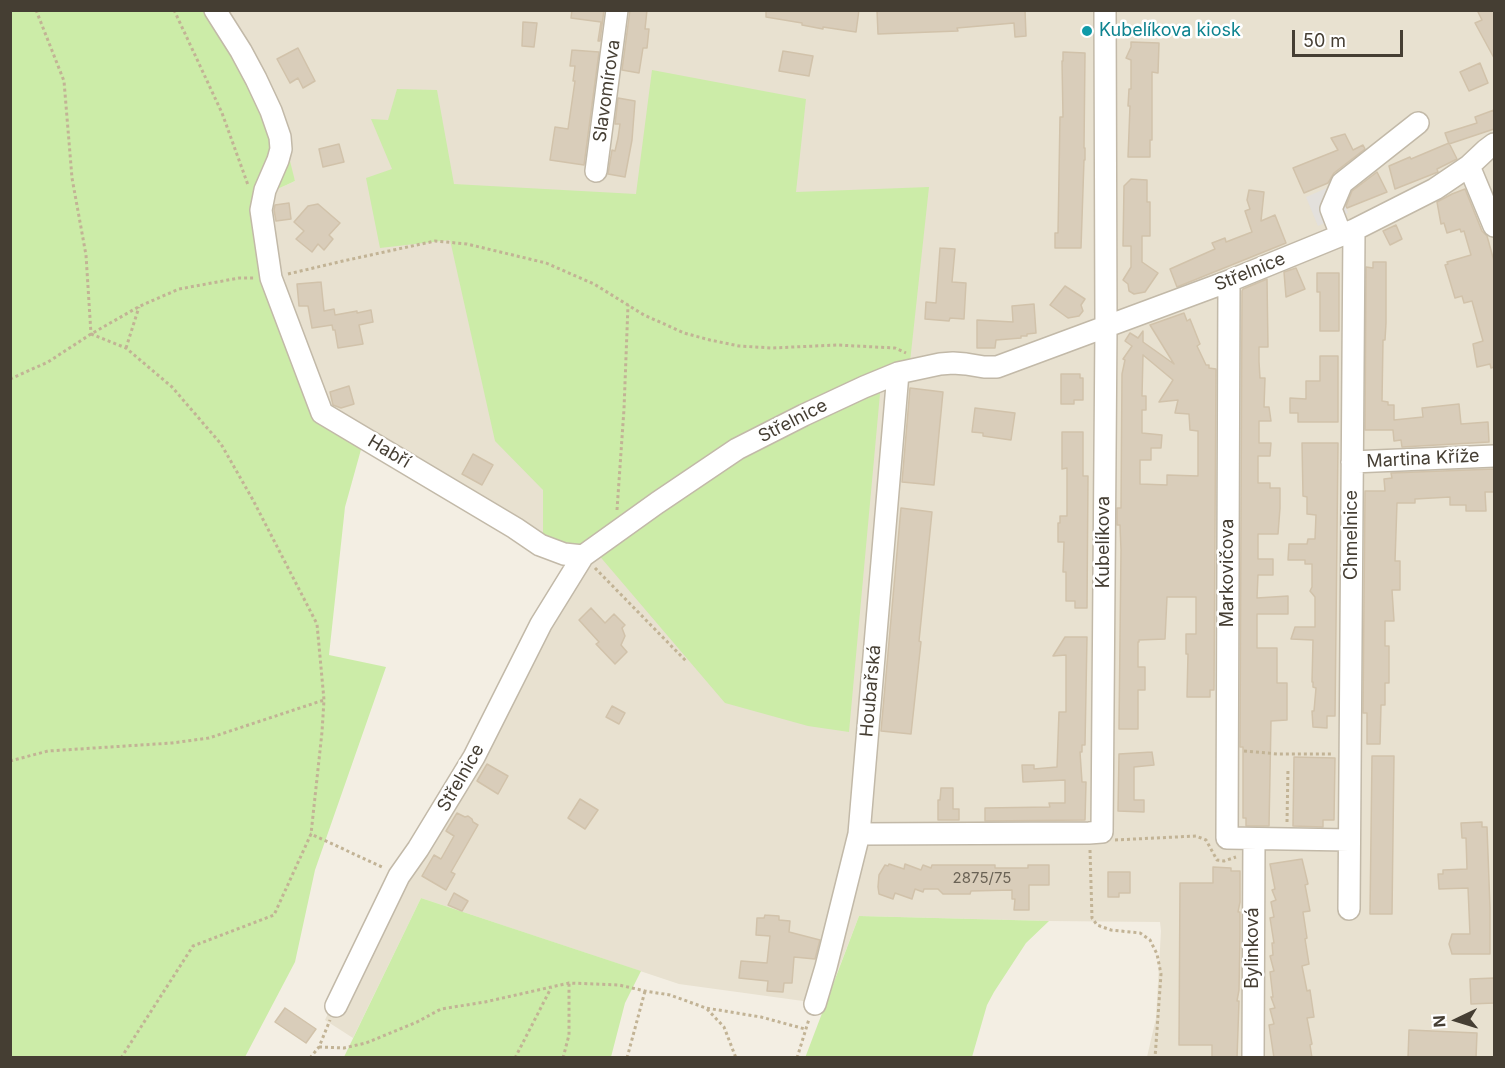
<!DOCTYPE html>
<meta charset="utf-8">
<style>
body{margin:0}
#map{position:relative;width:1505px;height:1068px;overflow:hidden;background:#f3eee3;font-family:Inter,sans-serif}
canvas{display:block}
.frame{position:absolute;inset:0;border:12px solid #453e33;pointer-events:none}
.north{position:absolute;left:1427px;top:990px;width:60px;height:60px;-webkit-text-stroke:4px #fff;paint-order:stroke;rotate:266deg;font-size:16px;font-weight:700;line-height:24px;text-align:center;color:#453e33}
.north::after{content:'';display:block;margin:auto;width:21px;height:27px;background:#453e33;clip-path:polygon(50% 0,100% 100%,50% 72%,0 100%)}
.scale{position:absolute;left:1292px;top:30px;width:111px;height:27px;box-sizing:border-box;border:3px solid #453e33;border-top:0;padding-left:8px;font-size:18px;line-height:21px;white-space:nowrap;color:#453e33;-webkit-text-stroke:4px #fff;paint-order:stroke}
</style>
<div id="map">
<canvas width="1505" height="1068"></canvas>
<div class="frame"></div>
<div class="north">N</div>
<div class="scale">50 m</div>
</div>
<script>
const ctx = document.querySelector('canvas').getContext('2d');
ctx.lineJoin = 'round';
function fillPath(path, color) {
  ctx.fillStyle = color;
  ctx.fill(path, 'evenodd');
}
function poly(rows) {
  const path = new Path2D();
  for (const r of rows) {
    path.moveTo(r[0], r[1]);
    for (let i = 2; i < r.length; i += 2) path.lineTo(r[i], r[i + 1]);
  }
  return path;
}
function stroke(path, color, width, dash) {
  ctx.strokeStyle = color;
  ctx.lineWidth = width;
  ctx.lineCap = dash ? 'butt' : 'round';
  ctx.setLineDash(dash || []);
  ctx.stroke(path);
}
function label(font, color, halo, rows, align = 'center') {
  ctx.font = font + ' Inter,sans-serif';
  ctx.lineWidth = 5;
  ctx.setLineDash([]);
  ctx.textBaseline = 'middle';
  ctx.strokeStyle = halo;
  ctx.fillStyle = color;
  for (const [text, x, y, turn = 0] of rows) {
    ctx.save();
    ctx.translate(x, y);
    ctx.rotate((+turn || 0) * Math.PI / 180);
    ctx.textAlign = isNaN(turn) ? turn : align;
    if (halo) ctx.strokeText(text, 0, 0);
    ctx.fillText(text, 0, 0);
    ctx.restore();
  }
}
fillPath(poly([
 [221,11,1494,11,1494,1057,1147,1057,1156,1018,1161,931,1160,922,1049,921,859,916,825,1004,679,984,421,898,353,1038,325,1020,379,903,478,737,540,605,566,564,317,419,258,198,295,181]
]), '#e8e1d0');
fillPath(poly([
 [10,11,221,11,278,113,295,181,258,198,317,419,362,446,345,507,329,655,386,667,315,870,295,962,245,1057,11,1057],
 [652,70,806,99,796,192,929,187,910,362,882,372,849,732,808,726,725,703,597,553,585,546,543,538,543,490,495,441,450,240,380,248,366,178,392,169,371,119,388,120,397,89,437,90,454,184,636,194],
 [421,898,641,971,625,1003,611,1057,344,1057],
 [859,916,1049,921,1026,943,994,992,987,1005,972,1057,805,1058]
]), '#cceca8');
fillPath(poly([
 [1336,184,1348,213,1318,226,1306,197]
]), '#e3e0dc');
const building = poly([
 [572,10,604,10,600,41,598,41,601,22,571,18,572,10],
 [630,10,647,10,645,29,649,29,647,48,643,48,639,73,622,70,630,10],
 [766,10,859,10,856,32,823,27,823,29,802,25,802,23,766,17,766,10],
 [877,10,1025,10,1026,36,1015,37,1014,23,957,28,958,31,878,34,877,10],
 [1477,10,1494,10,1494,58,1475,23,1482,20,1477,10],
 [523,22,537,23,534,47,522,46,523,22],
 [1131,42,1159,43,1158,73,1152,72,1152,140,1150,140,1150,157,1128,157,1130,106,1128,106,1129,89,1131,89,1131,60,1126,58,1131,47,1131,42],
 [298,48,315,81,303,88,298,78,290,83,277,59,298,48],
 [572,50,599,52,584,165,550,160,555,127,568,129,575,81,573,81,575,66,570,66,572,50],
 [783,51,813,56,809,76,779,71,783,51],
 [1063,52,1085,53,1084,148,1085,148,1085,160,1084,160,1081,248,1055,248,1055,233,1058,233,1060,117,1063,117,1062,61,1063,61,1063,52],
 [1480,63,1488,83,1469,91,1460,72,1480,63],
 [618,98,635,101,632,140,625,177,608,174,612,150,615,151,618,138,620,124,615,124,618,98],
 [1494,110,1494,129,1449,144,1445,133,1477,123,1475,117,1494,110],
 [1345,134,1353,150,1363,145,1365,149,1334,173,1328,183,1304,193,1293,168,1338,150,1331,138,1345,134],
 [1449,143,1457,159,1437,169,1438,172,1395,189,1389,166,1410,157,1411,159,1449,143],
 [339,144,344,162,323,167,319,149,339,144],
 [1377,172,1387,192,1347,208,1346,206,1352,191,1377,172],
 [1131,179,1147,180,1147,202,1150,202,1150,236,1142,236,1142,262,1158,273,1145,292,1134,294,1129,291,1128,284,1123,280,1131,267,1131,246,1123,246,1124,186,1131,179],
 [1465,189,1482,231,1487,236,1494,261,1494,367,1491,368,1490,364,1477,367,1473,344,1483,341,1472,301,1464,303,1462,296,1455,298,1445,265,1448,264,1447,262,1471,255,1464,231,1461,232,1460,229,1447,233,1444,223,1441,224,1437,202,1452,194,1465,189],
 [1249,190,1264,192,1261,221,1275,215,1286,243,1177,287,1170,269,1215,249,1212,243,1225,238,1226,242,1252,232,1245,211,1250,209,1247,200,1249,190],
 [289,203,291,219,276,221,274,210,275,205,289,203],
 [318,204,340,223,329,235,333,239,324,250,318,244,312,252,296,239,304,231,294,222,308,206,318,204],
 [1396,225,1402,239,1390,245,1383,231,1396,225],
 [940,248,955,249,952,282,966,283,964,319,950,318,949,321,925,319,926,302,936,303,940,248],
 [1373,262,1386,262,1386,323,1385,340,1383,340,1382,401,1388,402,1388,405,1394,405,1394,420,1423,417,1422,408,1459,404,1461,424,1488,422,1489,442,1402,447,1401,440,1394,441,1393,430,1365,430,1366,267,1373,268,1373,262],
 [1296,268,1305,289,1286,297,1284,272,1296,268],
 [1317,273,1339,273,1339,331,1320,331,1320,292,1317,292,1317,273],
 [1267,279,1268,347,1259,347,1259,362,1260,378,1265,378,1264,407,1269,407,1271,421,1259,421,1259,443,1271,443,1270,456,1258,456,1258,483,1270,483,1270,488,1280,488,1280,508,1278,534,1258,534,1258,559,1273,559,1273,575,1258,575,1257,598,1288,596,1288,614,1257,614,1257,648,1277,648,1277,683,1287,683,1287,720,1271,721,1269,826,1246,826,1246,818,1243,818,1243,747,1240,747,1242,291,1243,289,1267,279],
 [321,282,324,311,334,309,335,315,357,311,357,313,371,310,373,322,359,325,363,344,338,348,335,330,333,330,332,325,312,328,308,306,299,306,297,284,321,282],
 [1065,286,1085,299,1081,305,1083,311,1079,316,1068,318,1050,305,1065,286],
 [1034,304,1036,333,1027,334,1027,336,1021,336,1021,338,996,340,995,348,977,348,977,320,1013,322,1012,306,1034,304],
 [1184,313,1187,321,1190,319,1200,344,1197,346,1206,365,1209,365,1209,368,1216,369,1214,690,1210,690,1210,697,1187,697,1188,654,1186,654,1186,634,1196,634,1196,597,1167,597,1165,639,1139,640,1139,642,1138,642,1138,667,1145,667,1145,690,1138,690,1138,729,1119,729,1121,550,1120,525,1117,525,1117,508,1121,508,1122,374,1125,360,1123,359,1132,346,1125,341,1130,333,1138,338,1143,331,1143,342,1174,364,1150,325,1184,313],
 [1143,355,1173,380,1159,402,1178,400,1175,413,1189,414,1190,430,1198,431,1198,476,1167,475,1167,485,1140,484,1140,460,1151,460,1151,448,1161,448,1162,435,1142,433,1142,410,1146,410,1146,396,1142,396,1143,355],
 [1320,356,1338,356,1338,422,1298,422,1298,413,1290,413,1290,398,1306,399,1306,381,1320,381,1320,356],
 [1061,374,1080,374,1080,378,1083,378,1083,400,1074,400,1074,404,1061,404,1061,374],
 [349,386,354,404,341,408,333,405,330,392,349,386],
 [910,388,943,392,934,485,902,482,910,388],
 [975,408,1015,413,1011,440,983,436,983,433,972,432,975,408],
 [1062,432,1083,432,1083,476,1088,476,1087,608,1075,608,1075,601,1066,601,1066,572,1063,572,1064,542,1058,542,1058,523,1060,523,1060,516,1067,516,1067,468,1062,469,1062,432],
 [1302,443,1338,443,1335,716,1327,716,1327,728,1313,727,1312,711,1314,711,1316,688,1313,687,1313,682,1312,682,1313,640,1291,639,1295,627,1315,627,1315,597,1310,591,1312,587,1312,564,1305,564,1305,560,1288,560,1289,544,1307,544,1308,539,1315,539,1316,515,1307,514,1307,497,1303,496,1302,443],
 [473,454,493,465,482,485,462,474,473,454],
 [1494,469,1494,492,1485,492,1486,511,1466,511,1466,505,1450,505,1450,497,1415,499,1415,503,1397,503,1395,561,1400,561,1400,590,1392,590,1394,621,1385,621,1385,646,1389,646,1389,683,1385,683,1385,705,1381,705,1380,744,1367,744,1367,713,1363,713,1365,491,1385,491,1384,479,1392,478,1391,473,1494,469],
 [901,508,932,512,919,641,921,642,911,734,881,731,901,508],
 [591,608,605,623,614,614,625,625,622,628,625,636,621,645,627,652,615,664,596,644,599,642,579,620,591,608],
 [1065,637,1087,637,1085,745,1082,745,1082,752,1080,752,1082,782,1086,782,1085,820,985,821,985,808,1050,807,1049,803,1065,803,1065,780,1023,782,1022,765,1034,765,1034,769,1057,767,1059,712,1066,712,1066,655,1053,656,1065,637],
 [612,706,625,713,619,724,606,717,612,706],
 [1152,752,1154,765,1134,767,1134,800,1144,800,1144,812,1118,811,1119,754,1152,752],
 [1372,756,1394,756,1392,914,1370,914,1372,756],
 [1294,757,1335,758,1334,820,1323,820,1323,827,1293,826,1294,757],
 [487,764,508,776,498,794,477,781,487,764],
 [941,788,953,788,953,809,959,809,959,820,938,820,938,800,940,800,941,788],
 [580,799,598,810,585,829,568,818,580,799],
 [457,813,465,817,468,816,472,819,473,822,478,825,451,872,455,874,446,890,422,876,434,855,441,859,454,836,446,831,457,813],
 [1482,822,1482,827,1487,827,1490,908,1490,954,1452,954,1449,944,1452,934,1470,934,1468,888,1439,889,1438,874,1443,874,1443,870,1467,869,1466,838,1462,838,1461,823,1482,822],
 [1302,859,1308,884,1305,885,1310,911,1303,912,1307,938,1305,939,1309,964,1302,966,1307,991,1310,990,1314,1017,1307,1018,1312,1044,1310,1045,1312,1058,1274,1058,1269,1025,1274,1024,1270,1009,1275,1008,1271,997,1273,997,1270,972,1274,971,1270,956,1273,955,1272,943,1274,943,1270,918,1274,917,1271,902,1276,900,1272,890,1275,889,1270,864,1302,859],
 [889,864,904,869,905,864,921,870,923,865,931,868,932,865,995,865,995,868,1028,868,1028,865,1049,865,1049,885,1029,885,1029,910,1014,910,1015,899,1012,899,1012,890,971,891,970,894,943,894,938,889,924,889,923,892,915,889,912,899,895,893,893,899,879,894,878,887,879,875,885,865,888,866,889,864],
 [1213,867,1231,868,1231,871,1240,871,1240,902,1238,912,1240,912,1240,936,1239,990,1237,1001,1239,1001,1237,1058,1212,1058,1212,1045,1179,1045,1180,883,1213,883,1213,867],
 [1108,872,1130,872,1130,893,1119,893,1119,897,1108,897,1108,872],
 [454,893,468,901,462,911,448,905,454,893],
 [765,915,779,916,779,920,790,921,789,932,820,940,815,959,794,957,792,983,784,983,783,992,767,991,768,981,739,978,741,961,767,963,770,936,756,935,757,918,764,918,765,915],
 [1494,978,1494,1003,1471,1004,1470,979,1494,978],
 [285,1008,316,1029,306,1043,275,1022,285,1008],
 [1409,1030,1477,1033,1476,1058,1408,1058,1409,1030]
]);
fillPath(building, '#d9cdba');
stroke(building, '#d1c2aa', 1.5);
const minor = poly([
 [215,10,241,51,256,79,271,111,280,137,281,149,278,160,265,190,261,210,271,278,322,413,515,528,540,545,564,554,583,556],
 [1469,166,1494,226],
 [596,171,617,10],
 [1341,235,1331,209,1342,183,1418,123],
 [1229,281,1227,838,1349,840],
 [1352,462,1494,456],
 [859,834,1089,833,1102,832,1106,327,1105,10],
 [1349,909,1354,230],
 [815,1004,826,967,859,834,898,373],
 [336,1006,399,876,418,849,474,757,541,624,583,556,657,503,737,449,804,415,864,387,898,373,940,364,953,363,966,364,984,367,997,367,1229,281,1354,230,1435,189,1469,166,1486,150,1494,144],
 [1253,1058,1254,839]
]);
stroke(minor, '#c2b9a8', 24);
stroke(poly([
 [36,10,64,81,72,178,86,255,91,334],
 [174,10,222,113,248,185],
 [288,274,343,261,435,241,467,244,546,263,594,284,644,315,662,323,684,333,710,340,739,346,772,348,837,345,895,348,906,353],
 [91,334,126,348,172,387,221,444,253,500,317,624,324,700,322,732,311,834],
 [126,348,139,307],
 [10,379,48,362,91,334,140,306,179,289,239,278,255,278],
 [617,510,624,409,628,305],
 [595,568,686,661],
 [1244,751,1278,754,1333,754],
 [10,761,48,751,172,743,209,738,324,700],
 [1287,822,1288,768],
 [1115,840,1196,836,1206,840,1217,860,1224,861,1236,857],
 [1090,850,1092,918,1097,925,1111,930,1140,933,1150,940,1157,954,1161,974,1155,1058],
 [707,1009,724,1027,736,1058],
 [319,1047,344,1048,366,1043,417,1022,441,1009,485,1002,569,983,619,985,645,991,670,995,706,1008,761,1017,805,1029],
 [121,1058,193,946,274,915,311,834,384,868],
 [310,1058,319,1047,330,1020],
 [515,1058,551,988],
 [563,1058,569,1035,569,983],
 [627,1058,645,991],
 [797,1058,809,1019]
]), '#c2b395', 3, [3, 3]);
stroke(minor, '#fff', 21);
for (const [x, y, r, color] of [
 [1087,31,6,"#0f9aa8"]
]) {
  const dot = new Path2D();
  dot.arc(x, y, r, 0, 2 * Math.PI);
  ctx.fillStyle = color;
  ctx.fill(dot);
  stroke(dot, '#fff', 2);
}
label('15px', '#6a6255', null, [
 ["2875/75",982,878]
]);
label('18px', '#0d838f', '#fff', [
 ["Kubelíkova kiosk",1099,31]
], 'left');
label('18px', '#453e33', '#fff', [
 ["Slavomírova",607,91,-82],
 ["Střelnice",1250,272,-22],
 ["Střelnice",793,421,-27],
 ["Habří",389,452,31],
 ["Martina Kříže",1423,459,-3],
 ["Chmelnice",1352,535,-90],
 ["Kubelíkova",1104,542,-90],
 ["Markovičova",1228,573,-90],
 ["Houbařská",871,691,-85],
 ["Střelnice",461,778,-60],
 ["Bylinková",1253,948,-90]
]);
</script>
